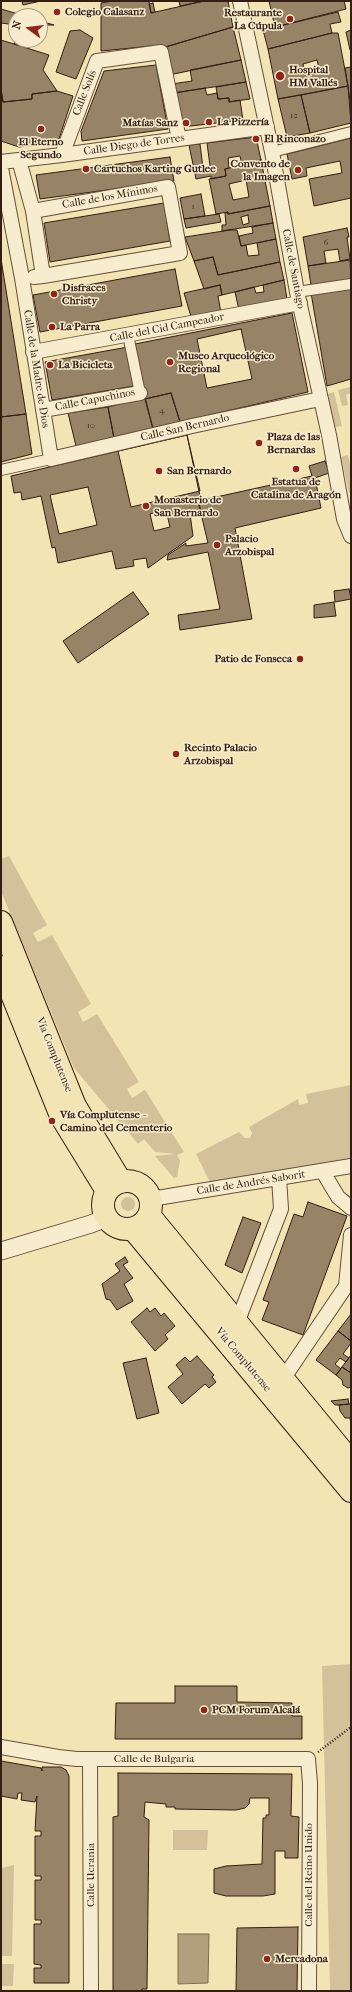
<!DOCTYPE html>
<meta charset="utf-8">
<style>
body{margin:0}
#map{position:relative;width:352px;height:1992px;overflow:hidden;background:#f3e4b4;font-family:"IM FELL French Canon",serif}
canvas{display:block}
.frame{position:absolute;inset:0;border:2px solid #341d13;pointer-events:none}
.north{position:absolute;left:8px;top:8px;width:40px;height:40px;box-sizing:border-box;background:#f7edce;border:1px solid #a99a83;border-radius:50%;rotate:285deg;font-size:11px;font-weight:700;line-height:16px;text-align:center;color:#341d13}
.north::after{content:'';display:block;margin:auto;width:14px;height:18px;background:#8f2418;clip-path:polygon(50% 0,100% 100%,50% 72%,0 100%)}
</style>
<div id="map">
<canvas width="352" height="1992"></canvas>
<div class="frame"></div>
<div class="north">N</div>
</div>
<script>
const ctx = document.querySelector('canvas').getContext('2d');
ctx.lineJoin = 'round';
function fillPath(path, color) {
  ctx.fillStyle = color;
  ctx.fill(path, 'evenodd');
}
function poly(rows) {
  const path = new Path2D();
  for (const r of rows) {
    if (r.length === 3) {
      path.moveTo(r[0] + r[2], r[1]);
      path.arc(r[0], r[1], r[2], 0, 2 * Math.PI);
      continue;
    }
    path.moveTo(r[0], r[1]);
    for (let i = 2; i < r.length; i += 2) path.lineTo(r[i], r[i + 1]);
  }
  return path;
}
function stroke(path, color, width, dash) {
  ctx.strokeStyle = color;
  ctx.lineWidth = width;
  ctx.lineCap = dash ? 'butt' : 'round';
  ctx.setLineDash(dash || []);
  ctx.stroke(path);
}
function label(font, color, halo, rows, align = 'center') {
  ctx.font = font + ' "IM FELL French Canon",serif';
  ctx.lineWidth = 3;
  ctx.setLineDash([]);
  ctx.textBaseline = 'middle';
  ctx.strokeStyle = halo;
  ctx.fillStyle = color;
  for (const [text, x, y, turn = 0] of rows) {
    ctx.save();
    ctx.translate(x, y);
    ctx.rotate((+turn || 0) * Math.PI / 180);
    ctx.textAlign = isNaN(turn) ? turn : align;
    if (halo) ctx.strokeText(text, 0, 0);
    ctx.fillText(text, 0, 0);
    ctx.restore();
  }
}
fillPath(poly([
 [350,387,351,393,346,395,348,405,342,406,338,390],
 [334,392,342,426,335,427,328,394],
 [348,455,351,468,351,493,349,493,341,457],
 [9,856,47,925,33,933,38,942,52,935,91,1004,78,1012,83,1022,97,1014,139,1082,127,1089,132,1098,145,1090,184,1152,177,1155,180,1160,177,1177,174,1178,155,1156,175,1154,155,1152,144,1139,138,1144,74,1068,1,891,1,859],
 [351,1085,351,1161,212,1186,196,1154,239,1132,245,1138,250,1138,252,1133,249,1127,298,1099,299,1105,308,1103,306,1094],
 [128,1204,7],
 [351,1664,351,1991,330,1991,322,1666],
 [173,1830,208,1830,207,1850,173,1850],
 [14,1865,12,1956,1,1956,1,1868],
 [1,1964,14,1964,13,1986,1,1986]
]), '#d3c299');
const water = poly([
 [178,1934,209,1934,208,1983,178,1984,178,1934]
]);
fillPath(water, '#b2a07d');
stroke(water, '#806c53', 1);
const building = poly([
 [22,1,41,1,23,5,22,1],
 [113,1,149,1,151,13,204,1,228,1,233,27,162,48,162,45,101,51,101,3,113,1],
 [179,1,204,1,180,6,179,1],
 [269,1,344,1,346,9,275,27,269,1],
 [153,3,155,12,151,13,149,4,153,3],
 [1,9,25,16,16,16,16,25,1,23,1,9],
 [338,12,341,22,330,24,332,33,268,49,263,30,338,12],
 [40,21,54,25,40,25,40,21],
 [233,27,241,60,169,75,162,48,233,27],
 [80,30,93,38,76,79,56,72,70,31,80,30],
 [351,30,351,50,350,50,346,32,351,30],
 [332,33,338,33,348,86,278,99,268,49,332,33],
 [317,60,320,73,306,76,303,64,317,60],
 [1,40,49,55,43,70,57,91,32,94,32,99,3,102,1,89,1,40],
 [16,40,31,40,28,48,14,44,16,40],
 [241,60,246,82,174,93,172,84,192,81,190,70,241,60],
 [156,65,168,129,82,141,81,131,104,71,156,65],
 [351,67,351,107,345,68,351,67],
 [246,82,250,99,229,102,229,98,218,99,216,87,246,82],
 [348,86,351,123,310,133,301,95,348,86],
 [205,88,207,95,217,93,218,99,229,98,229,102,240,100,243,120,182,127,174,93,205,88],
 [1,89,3,102,32,99,32,94,57,91,73,96,58,142,19,147,1,141,1,89],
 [301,95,310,133,287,137,278,99,301,95],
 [256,137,261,160,242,165,240,156,228,158,229,168,225,169,226,176,211,179,211,176,196,179,189,145,200,144,203,168,210,166,207,143,256,137],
 [351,138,351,198,314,206,309,179,342,173,340,161,306,168,307,176,292,179,287,154,351,138],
 [170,157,174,181,40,199,36,175,170,157],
 [261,160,270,206,228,214,228,212,216,214,209,179,226,176,225,169,261,160],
 [246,180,249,197,233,200,229,184,246,180],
 [201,194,205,216,184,219,180,198,201,194],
 [164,203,170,241,50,262,44,223,164,203],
 [270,206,273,223,222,231,222,225,226,225,225,213,228,212,228,214,270,206],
 [248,215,249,223,243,225,241,217,248,215],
 [219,214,221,222,186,228,184,219,219,214],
 [273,223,276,239,241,246,239,236,253,233,252,227,273,223],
 [347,228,349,237,347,237,350,259,340,261,338,249,324,251,326,263,308,266,303,237,347,228],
 [230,230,237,230,241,246,246,245,248,256,259,255,257,243,276,239,280,262,218,275,213,257,194,261,185,237,230,230],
 [213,257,218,275,280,262,284,280,222,295,220,285,204,289,194,261,213,257],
 [1,259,26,414,1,417,1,259],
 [350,260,351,279,311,285,308,266,350,260],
 [175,269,182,306,40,332,33,295,175,269],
 [284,280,287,299,239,310,235,292,254,287,256,293,264,292,263,285,284,280],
 [220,285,222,295,218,296,221,313,192,320,184,293,220,285],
 [351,288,351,379,327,386,311,293,351,288],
 [292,313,308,392,180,422,171,393,145,399,135,344,292,313],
 [241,329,252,379,207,388,197,339,241,329],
 [128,347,134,386,52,400,45,362,128,347],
 [171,393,180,422,153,429,145,399,171,393],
 [145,397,153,429,114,438,108,407,145,397],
 [108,407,114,438,76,446,68,413,108,407],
 [26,414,32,454,1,462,1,417,26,414],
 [187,435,201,501,198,501,201,511,190,514,193,536,148,568,146,558,133,560,134,566,116,569,112,551,58,563,55,547,52,548,41,496,22,500,21,492,14,493,11,476,187,435],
 [88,487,97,525,59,534,50,495,88,487],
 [166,510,170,527,154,531,150,514,166,510],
 [187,435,200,491,131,507,118,451,187,435],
 [325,461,329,473,315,478,321,508,235,528,252,619,180,630,178,615,220,609,208,552,167,560,168,555,186,543,186,546,208,543,198,501,312,476,309,466,325,461],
 [349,589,351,599,335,602,334,591,349,589],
 [133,592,149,614,78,663,63,641,133,592],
 [334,602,336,616,314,618,314,605,334,602],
 [308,1202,347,1216,303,1335,262,1320,269,1302,263,1300,294,1214,303,1217,308,1202],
 [243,1217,261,1223,242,1273,225,1265,243,1217],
 [125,1257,128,1262,123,1265,133,1278,124,1284,133,1301,117,1310,110,1300,106,1299,102,1284,120,1271,115,1264,125,1257],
 [147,1308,150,1312,155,1308,161,1316,164,1313,175,1326,165,1335,168,1339,155,1351,131,1322,147,1308],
 [351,1314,351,1341,338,1331,351,1314],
 [338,1331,351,1341,351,1343,343,1354,349,1358,346,1362,340,1358,335,1364,341,1369,336,1375,316,1360,338,1331],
 [351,1355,351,1373,342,1367,351,1355],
 [197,1356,214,1375,212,1377,216,1382,209,1388,205,1384,182,1404,168,1387,183,1374,176,1365,185,1357,190,1362,197,1356],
 [146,1358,159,1413,137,1419,123,1363,146,1358],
 [342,1367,351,1373,351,1387,348,1388,343,1385,342,1380,336,1375,342,1367],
 [348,1399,349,1404,339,1405,335,1405,331,1401,348,1399],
 [349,1404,351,1404,351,1425,350,1418,345,1418,340,1411,339,1405,349,1404],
 [175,1686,237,1686,237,1702,292,1703,292,1716,302,1716,302,1739,115,1739,116,1703,175,1703,175,1686],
 [1,1761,41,1768,42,1771,42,1767,61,1767,66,1770,69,1776,69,1983,34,1983,34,1968,41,1968,41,1965,34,1964,34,1924,41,1924,41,1920,35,1920,35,1880,41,1880,41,1876,35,1876,35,1836,41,1836,41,1831,35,1831,37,1796,35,1802,21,1800,22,1793,18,1793,17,1799,1,1796,1,1761],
 [118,1773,292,1774,291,1816,299,1817,298,1858,285,1858,285,1851,275,1851,275,1894,263,1896,226,1896,214,1893,214,1869,226,1866,262,1864,263,1818,266,1818,266,1815,269,1815,269,1798,250,1798,249,1804,245,1808,236,1810,175,1809,175,1807,166,1807,166,1804,145,1802,144,1817,149,1820,147,1989,142,1989,142,1991,113,1991,113,1817,118,1816,118,1773],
 [298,1927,297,1991,236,1991,237,1928,298,1927]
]);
fillPath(building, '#978467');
stroke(building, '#341d13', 1);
const pedestrian = poly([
 [272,152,351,132],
 [297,292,351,284],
 [128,335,140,393],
 [1,470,51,459]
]);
const minor = poly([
 [240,1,272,152,297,292,329,435,344,519,351,536],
 [62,155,97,61,161,52,179,139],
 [19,160,33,211,43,276,34,277],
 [1,162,62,155,267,127],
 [1,168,22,278,51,459,192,426,320,399],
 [33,211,168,187,180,253,43,276],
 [33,352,300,303],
 [43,410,140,393],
 [323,1172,338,1197,351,1208],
 [151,1199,351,1166],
 [237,1323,281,1209,279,1178],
 [283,1379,346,1286,351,1235],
 [1,1747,58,1757,77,1759,308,1759,310,1783,309,1991],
 [90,1759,91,1991]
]);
const tertiary = poly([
 [1,1251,91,1224,106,1218]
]);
const primary = poly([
 [1,922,75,1106,121,1182],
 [1,967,61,1116,107,1191],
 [127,1205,24],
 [149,1215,351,1462],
 [133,1229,351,1491]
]);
stroke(pedestrian, '#644f3b', 12);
stroke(minor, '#644f3b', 16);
stroke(tertiary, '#644f3b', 19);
stroke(primary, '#341d13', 24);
stroke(poly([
 [318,1752,351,1727]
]), '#341d13', 2.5, [1, 2]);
stroke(pedestrian, '#f7edce', 10);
stroke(minor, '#f7edce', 14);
stroke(tertiary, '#f7edce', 17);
stroke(primary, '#f3e4b4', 22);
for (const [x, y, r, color] of [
 [57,12,4,"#8f2418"],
 [290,19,4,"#8f2418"],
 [280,76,5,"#8f2418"],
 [209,122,4,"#8f2418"],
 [186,123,4,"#8f2418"],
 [41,129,4,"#8f2418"],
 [256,139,4,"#8f2418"],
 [86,169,4,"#8f2418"],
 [298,170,4,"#8f2418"],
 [54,294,4,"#8f2418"],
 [52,327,4,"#8f2418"],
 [170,362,4,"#8f2418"],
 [50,365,4,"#8f2418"],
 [259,443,4,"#8f2418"],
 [296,469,4,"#8f2418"],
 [159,471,4,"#8f2418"],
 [146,506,4,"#8f2418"],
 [217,545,4,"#8f2418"],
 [300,659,4,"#8f2418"],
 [176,754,4,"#8f2418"],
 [52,1121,4,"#8f2418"],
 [204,1710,4,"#8f2418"],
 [267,1959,4,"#8f2418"]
]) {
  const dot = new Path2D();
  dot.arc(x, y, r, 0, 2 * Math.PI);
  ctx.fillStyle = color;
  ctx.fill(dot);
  stroke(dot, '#f7edce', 1.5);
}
label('9px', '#4d3728', null, [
 ["12",294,116],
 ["1",193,207],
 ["6",326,243],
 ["4",162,411],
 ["10",91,426]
]);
label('bold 11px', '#341d13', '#f7edce', [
 ["Colegio Calasanz",65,12],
 ["Restaurante",282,13,"right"],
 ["La Cúpula",282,26,"right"],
 ["Hospital",289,70],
 ["HM Vallés",289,83],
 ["La Pizzería",217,122],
 ["Matías Sanz",178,123,"right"],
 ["El Rinconazo",264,139],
 ["El Eterno",41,142,"center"],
 ["Segundo",41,155,"center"],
 ["Convento de",290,164,"right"],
 ["la Imagen",290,177,"right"],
 ["Cartuchos Karting Gutlee",94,169],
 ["Disfraces",62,288],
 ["Christy",62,301],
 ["La Parra",60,327],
 ["Museo Arqueológico",178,356],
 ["Regional",178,369],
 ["La Bicicleta",58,365],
 ["Plaza de las",267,437],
 ["Bernardas",267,450],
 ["San Bernardo",167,471],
 ["Estatua de",296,482,"center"],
 ["Catalina de Aragón",296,495,"center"],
 ["Monasterio de",154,500],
 ["San Bernardo",154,513],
 ["Palacio",225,539],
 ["Arzobispal",225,552],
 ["Patio de Fonseca",292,659,"right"],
 ["Recinto Palacio",184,748],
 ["Arzobispal",184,761],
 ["Vía Complutense -",60,1115],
 ["Camino del Cementerio",60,1128],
 ["PCM Forum Alcalá",212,1710],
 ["Mercadona",275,1959]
], 'left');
label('11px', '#341d13', '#f7edce', [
 ["Calle Solís",85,93,-69],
 ["Calle Diego de Torres",134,145,-8],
 ["Calle de los Mínimos",110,197,-10],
 ["Calle de Santiago",293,269,79],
 ["Calle del Cid Campeador",167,328,-11],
 ["Calle de la Madre de Dios",36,369,81],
 ["Calle Capuchinos",95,400,-11],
 ["Calle San Bernardo",185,428,-13],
 ["Vía Complutense",54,1055,68],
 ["Calle de Andrés Saborit",251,1183,-9],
 ["Vía Complutense",243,1360,50],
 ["Calle de Bulgaria",154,1759],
 ["Calle Ucrania",91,1875,-90],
 ["Calle del Reino Unido",309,1875,-90]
]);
</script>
